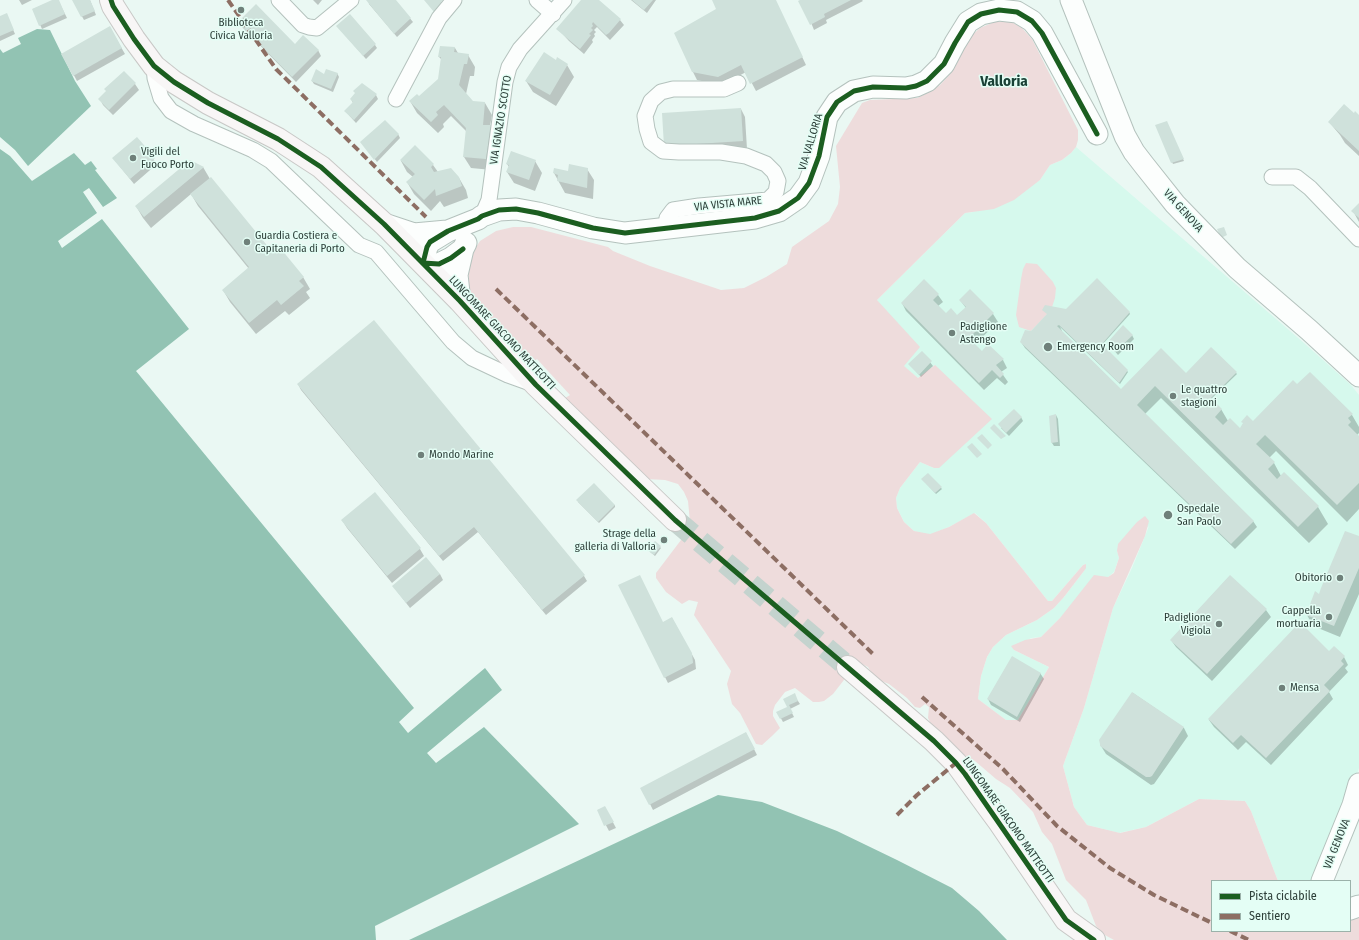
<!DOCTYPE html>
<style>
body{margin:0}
#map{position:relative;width:1359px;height:940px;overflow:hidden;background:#eaf8f3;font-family:"Fira Sans Condensed",sans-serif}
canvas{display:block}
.legend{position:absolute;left:1211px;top:880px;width:140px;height:52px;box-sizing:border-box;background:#e4fef5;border:1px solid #9bb2aa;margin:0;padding:5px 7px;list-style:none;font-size:12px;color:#2d3f39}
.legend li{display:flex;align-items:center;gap:8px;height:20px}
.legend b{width:20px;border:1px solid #9bb2aa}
</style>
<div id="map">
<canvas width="1359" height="940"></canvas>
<ul class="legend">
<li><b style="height:5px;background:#1b5e20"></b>Pista ciclabile</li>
<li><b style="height:5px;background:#8d6e63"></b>Sentiero</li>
</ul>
</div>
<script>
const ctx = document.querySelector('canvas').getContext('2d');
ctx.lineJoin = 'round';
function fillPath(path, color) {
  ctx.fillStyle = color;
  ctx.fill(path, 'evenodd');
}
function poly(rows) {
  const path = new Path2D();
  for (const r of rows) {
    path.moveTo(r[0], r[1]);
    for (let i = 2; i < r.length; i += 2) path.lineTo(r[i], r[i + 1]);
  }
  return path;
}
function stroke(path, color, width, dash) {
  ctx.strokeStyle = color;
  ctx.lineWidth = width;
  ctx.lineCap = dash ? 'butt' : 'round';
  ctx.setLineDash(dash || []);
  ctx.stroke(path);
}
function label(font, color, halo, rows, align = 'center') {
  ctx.font = font + ' "Fira Sans Condensed",sans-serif';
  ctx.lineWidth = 3;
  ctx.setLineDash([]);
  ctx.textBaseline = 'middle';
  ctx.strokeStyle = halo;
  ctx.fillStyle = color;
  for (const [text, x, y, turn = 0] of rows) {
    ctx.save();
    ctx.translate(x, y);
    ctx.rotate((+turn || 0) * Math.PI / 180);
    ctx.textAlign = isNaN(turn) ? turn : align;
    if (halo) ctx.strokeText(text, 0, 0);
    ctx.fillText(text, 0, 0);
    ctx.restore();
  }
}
fillPath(poly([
 [1076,147,1304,343,1351,385,1359,395,1359,768,1343,813,1317,881,1278,881,1251,811,1245,801,1199,799,1146,827,1119,833,1087,825,1074,807,1063,766,1084,708,1113,608,1132,568,1149,526,1117,551,1119,558,1114,572,1060,618,1041,637,1031,638,1014,650,1049,667,1018,720,1006,720,978,699,981,676,987,657,993,647,1006,635,1037,620,1054,608,1064,597,1084,571,1086,564,1083,565,1052,601,1048,601,986,523,975,513,949,527,930,535,914,531,904,522,897,508,896,498,900,488,920,462,934,468,935,365,918,378,903,366,877,300,965,213,973,212,1040,180,1050,165,1062,160,1071,153]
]), '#d6f9ed');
fillPath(poly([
 [1010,21,1022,28,1032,39,1078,130,1078,140,1076,147,1071,153,1062,160,1050,165,1040,180,1014,200,994,209,965,213,877,300,920,347,904,366,918,378,935,365,992,419,939,468,934,468,920,462,900,488,896,498,897,508,904,522,914,531,930,534,949,527,974,513,986,523,1048,601,1052,601,1083,565,1086,564,1086,568,1084,571,1064,597,1054,608,1037,620,1006,635,993,647,987,657,981,676,978,699,1006,720,1018,720,1049,667,1014,650,1011,646,1025,640,1041,637,1060,618,1094,575,1108,577,1114,573,1119,558,1117,551,1118,544,1137,522,1145,516,1149,521,1145,536,1113,608,1084,708,1063,766,1074,807,1087,825,1120,833,1146,827,1199,799,1245,801,1251,811,1278,881,1212,881,1212,931,1350,931,1350,919,1359,916,1359,940,1114,940,1103,934,1096,926,1086,900,1066,880,1052,844,1042,832,1033,812,1010,788,996,779,975,761,952,749,933,728,928,718,929,707,925,704,920,708,915,707,907,698,889,684,879,680,871,672,868,667,858,662,833,694,824,701,819,702,813,702,795,688,785,692,775,705,773,711,773,716,780,728,772,736,762,745,756,744,740,713,732,704,727,684,731,671,694,615,698,602,689,600,682,604,666,592,656,578,656,573,681,540,690,522,688,501,684,492,678,484,665,480,646,479,562,400,570,395,537,359,531,364,472,297,468,282,469,258,480,241,496,231,513,227,531,227,608,247,613,251,650,266,721,290,744,288,766,277,787,264,792,247,829,221,838,204,840,187,836,146,862,103,870,100,917,98,929,92,940,85,950,74,969,38,980,28,994,22],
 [1026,263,1037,264,1053,282,1056,288,1055,298,1051,310,1031,331,1019,327,1016,315,1021,279,1023,269]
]), '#eedcdc');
fillPath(poly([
 [37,29,50,30,75,81,91,106,28,166,15,150,0,137,0,49,3,53,21,44,18,38],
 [0,149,10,156,32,181,74,153,85,165,91,161,97,169,95,170,117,198,103,207,89,188,83,192,97,213,58,241,62,248,102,219,189,329,136,371,414,708,399,722,408,733,485,668,502,690,427,753,436,763,484,727,579,824,375,926,376,940,0,940],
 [718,795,762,802,837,831,897,860,952,888,979,911,1007,940,409,940]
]), '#92c3b3');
fillPath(poly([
 [19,0,32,0,22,5],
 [54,0,58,0,67,18,42,29,33,9],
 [73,0,90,0,96,15,84,20],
 [313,0,322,0,318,5],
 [368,0,395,0,413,22,397,37,369,4],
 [583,0,597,0,620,20,624,25,610,40,597,27,594,30,596,32,594,34,595,36,592,40,593,42,584,54,569,41,558,29],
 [631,0,656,0,647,13],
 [713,0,775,0,806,65,756,91,746,72,722,85,697,80,693,72,718,9],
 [802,0,862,0,863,1,826,20,827,23,814,30],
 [0,18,8,18,15,34,0,41],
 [239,22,295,45,318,50,321,56,296,82,243,28],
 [337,26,375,45,377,48,366,59],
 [110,28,125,54,77,81,63,55],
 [441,47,455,48,458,53,468,55,475,67,474,76,470,76,466,94,473,102,485,103,492,115,490,126,497,137,492,170,471,168,464,157,467,132,451,116,443,124,444,127,438,133,417,113,410,101,419,97,439,79,442,60,439,57],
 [556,61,567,65,574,77,556,106,533,92,526,81],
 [124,73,135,84,139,90,113,115,103,105,100,99],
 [337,73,339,77,333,92,314,84,312,81,324,75],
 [356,94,376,95,378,99,356,123,345,111,353,103,351,99],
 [741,109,745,117,747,149,669,154],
 [1354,114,1359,116,1359,156,1345,143,1340,135,1329,122],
 [1171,132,1184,161,1173,164,1169,156],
 [398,134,400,138,377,162,364,145],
 [137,138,157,164,134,184,113,158],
 [415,146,433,165,438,172,459,178,466,190,468,198,444,207,440,201,431,211,414,194,407,182,413,177,407,172,401,161],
 [535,161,542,173,535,191,514,183,507,172,509,167,507,164],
 [203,167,210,179,270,251,303,277,310,289,306,292,310,298,289,315,285,311,256,334,230,302,223,290,249,269,198,206,191,194,151,228,143,218,136,206],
 [587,169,594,180,593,199,565,193,554,173],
 [1359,204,1359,222,1353,211],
 [970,291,993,314,998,322,974,345,982,352,988,346,1003,360,1007,368,1001,372,1008,382,1005,385,997,378,984,390,906,311,902,303,938,295,943,302,938,306,946,314,957,316,966,308,960,300],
 [1066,310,1129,312,1130,314,1102,345,1128,372,1120,384,1060,327,1062,331,1061,331,1121,390,1186,374,1236,373,1237,374,1211,399,1221,409,1228,421,1241,430,1253,422,1297,385,1352,415,1359,427,1359,433,1357,435,1359,437,1359,509,1347,522,1276,451,1269,458,1274,463,1281,476,1284,473,1318,507,1328,524,1309,543,1161,398,1145,414,1253,521,1257,527,1235,549,1025,348,1021,342,1031,332],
 [1132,335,1134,339,1118,355,1108,343],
 [922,352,933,366,921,377,912,367],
 [298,384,584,576,587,581,546,615,478,532,443,561,301,390],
 [1056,415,1058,419,1060,446,1054,446,1052,443],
 [1021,417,1023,421,1009,436,1001,428],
 [923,480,941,488,942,489,936,494],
 [578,502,615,505,615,507,599,523],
 [342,520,420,549,424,556,392,583,347,528],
 [1359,538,1359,594,1340,637,1313,626,1307,615],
 [655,542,661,548,655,556,649,551],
 [440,574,443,580,410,608,393,586],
 [1230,576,1266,610,1271,617,1212,681,1176,647,1171,640],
 [672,618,695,660,696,669,668,683,665,677,663,623],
 [1329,652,1344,657,1348,665,1345,668,1348,672,1329,692,1333,699,1271,765,1246,742,1238,750,1214,727,1209,720],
 [1040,673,1044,679,1020,722,991,705,988,699],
 [1133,693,1184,728,1188,736,1154,784,1151,785,1106,754,1101,746],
 [794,695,800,704,790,709,794,717,783,722,778,713,789,707,785,699],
 [746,733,757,755,653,810,650,804],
 [605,807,616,828,609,831,598,810]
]), '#0003');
fillPath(poly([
 [52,0,59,0,65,14,39,26,32,9],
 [72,0,90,0,95,11,81,17],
 [366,0,396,0,411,18,394,34],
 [424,0,443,0,441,2,443,5,434,12],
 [581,0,599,0,621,19,609,33,606,35,593,22,592,24,593,26,591,28,593,30,589,34,591,35,580,49,556,29],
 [632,0,653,0,644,10],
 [712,0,776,0,803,57,750,84,741,65,718,77,692,72,674,33,716,9],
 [800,0,851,0,824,14,825,17,810,25,798,1],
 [256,4,295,44,303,35,319,50,292,77,238,22],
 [7,13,14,30,0,36,0,16],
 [350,14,376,44,363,56,336,26],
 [110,26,122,48,73,76,61,54],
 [440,46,455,47,454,52,469,54,467,64,464,64,459,85,473,101,485,102,483,125,491,125,486,159,463,157,466,128,444,105,436,112,438,115,431,122,409,101,417,94,419,96,438,79,441,57,438,57],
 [544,52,556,60,557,57,568,64,550,95,525,81],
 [316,69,324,74,326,69,338,73,331,89,311,81],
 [124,71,136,83,109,110,98,99,106,91,104,89],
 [362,83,377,94,354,120,344,111,353,102,350,99,355,93,353,91],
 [1344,104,1354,113,1355,111,1359,115,1359,151,1328,122],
 [741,108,743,141,664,146,662,113],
 [385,120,399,134,374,160,360,142],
 [1167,121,1184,159,1171,163,1155,125],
 [137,137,155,158,130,179,112,158],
 [415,145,434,164,431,167,434,172,451,168,459,177,462,186,436,196,435,189,424,200,406,182,415,174,400,160],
 [511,151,536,160,529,180,506,172,509,165,506,164],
 [190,160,204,167,144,217,135,206],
 [569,164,588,168,587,188,557,181,558,175,553,173,554,168,568,171],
 [211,177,270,249,277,244,304,277,299,281,304,286,281,305,277,300,249,323,222,290,249,267,190,194],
 [1359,203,1359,218,1351,211],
 [1224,227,1227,235,1221,238,1217,229],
 [1097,278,1130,312,1102,344,1128,370,1119,383,1059,325,1057,326,1121,389,1161,348,1186,373,1211,347,1237,372,1211,398,1222,409,1215,417,1223,425,1230,418,1240,428,1243,423,1241,422,1247,415,1253,421,1293,380,1297,384,1310,372,1353,414,1348,418,1351,422,1348,425,1359,436,1359,483,1337,505,1265,435,1256,444,1275,462,1268,469,1277,479,1284,472,1319,506,1298,527,1155,386,1137,405,1254,521,1231,544,1020,342,1025,330,1031,331,1033,329,1047,314,1042,310,1045,305,1066,309],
 [924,279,939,294,933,300,946,313,951,308,957,315,966,307,959,300,970,289,994,313,969,338,982,351,988,344,1004,359,996,365,1004,374,1000,378,992,370,979,383,901,303],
 [374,320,585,575,542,610,474,527,439,556,297,384],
 [1123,325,1133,335,1115,352,1107,343],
 [922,351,932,361,919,375,908,364],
 [1014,409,1022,417,1006,433,998,424],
 [1056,414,1058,442,1051,443,1049,416],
 [994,424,1006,436,1001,439,990,428],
 [982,434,992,445,988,449,977,438],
 [972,443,982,454,977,458,967,447],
 [928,473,942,487,935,493,921,479],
 [594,483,615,505,598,522,576,500],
 [375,492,421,548,387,576,341,520],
 [1345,531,1359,536,1359,568,1334,626,1306,615,1315,591,1319,594,1321,588],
 [655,541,661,546,654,555,647,550],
 [426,557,440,574,406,603,392,586],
 [640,575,663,622,672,617,692,653,693,663,664,678,618,585],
 [1230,575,1267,609,1207,674,1170,640],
 [1300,622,1329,651,1334,646,1345,656,1341,661,1344,664,1324,685,1330,691,1266,758,1241,735,1233,743,1208,719],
 [1012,656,1041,673,1017,717,987,699],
 [1132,692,1184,727,1152,776,1150,777,1146,777,1100,746,1100,744,1099,740],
 [795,693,798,701,789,705,793,713,780,719,776,712,787,707,783,699],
 [746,732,755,749,649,805,640,788],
 [605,806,614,822,604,826,597,810]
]), '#cfe1db');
stroke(poly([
 [675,520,848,667]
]), '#c4d3ce', 22, [22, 11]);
const street = poly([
 [279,0,303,25,309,27,317,28,351,0],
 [537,0,553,14],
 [154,66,155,78,161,98,171,111,194,124,253,150,271,161,359,245,376,252,453,342,472,358,508,375,533,384],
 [396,99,439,18,454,0],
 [1272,177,1296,177,1310,188,1359,239],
 [482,216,489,200,505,82,509,67,520,49,564,0],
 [666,228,667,218,673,210,699,206,768,200,776,192,778,181,774,172,766,164,746,156,721,152,679,152,663,151,651,142,647,129,645,116,651,101,661,92,673,89,724,89,738,83]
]);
const secondary = poly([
 [1071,0,1125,136,1134,152,1144,165,1175,204,1237,268,1309,330,1359,376],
 [384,224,414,234,447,231],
 [463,249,451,258,439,264,423,263,427,247,430,242,448,231,478,219,482,216,499,210,516,209,538,213,593,228,625,233,755,218,779,211,798,198,809,183,819,156,827,117,837,102,854,91,873,87,906,88,916,86,927,81,944,64,955,43,968,22,981,14,999,10,1017,12,1032,21,1042,33,1097,134],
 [460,301,457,275,463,249,466,243],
 [1322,881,1353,805,1359,784],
 [1350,909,1359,906]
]);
const primary = poly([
 [111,0,113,6,134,39,154,66,174,82,208,103,278,139,321,167,384,224,460,301,536,385,675,520],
 [848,667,934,741,956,763,1000,823,1066,920,1094,940]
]);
stroke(street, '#b4c2bd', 17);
stroke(secondary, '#b4c2bd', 23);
stroke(primary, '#c8c8c6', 24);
stroke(street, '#fcfefd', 15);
stroke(secondary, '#fcfefd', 21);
stroke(primary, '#f8f6f6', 22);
stroke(poly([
 [228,0,276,69,426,217],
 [496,289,873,654],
 [922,697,1003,769,1057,826,1110,868,1154,895,1212,923],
 [897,815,917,795,956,763],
 [1230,931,1249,940]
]), '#8d6e63', 4, [8, 4]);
stroke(poly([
 [111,0,113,6,134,39,154,66,174,82,208,103,278,139,321,167,384,224,460,301,536,385,675,520,934,741,956,763,965,774,1066,920,1094,940],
 [463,249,451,258,439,264,423,263,427,247,430,242,448,231,478,219,482,216,499,210,516,209,538,213,593,228,625,233,755,218,779,211,798,198,809,183,819,156,827,117,837,102,854,91,873,87,906,88,916,86,927,81,944,64,955,43,968,22,981,14,999,10,1017,12,1032,21,1042,33,1097,134]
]), '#1b5e20', 5);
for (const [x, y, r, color] of [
 [241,10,4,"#6f807a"],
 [133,158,4,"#6f807a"],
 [247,242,4,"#6f807a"],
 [952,333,4,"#6f807a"],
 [1048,347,5,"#6f807a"],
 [1173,396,4,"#6f807a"],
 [421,455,4,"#6f807a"],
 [1168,515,5,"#6f807a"],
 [664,540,4,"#6f807a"],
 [1340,578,4,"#6f807a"],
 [1329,617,4,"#6f807a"],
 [1219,624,4,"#6f807a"],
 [1282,688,4,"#6f807a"]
]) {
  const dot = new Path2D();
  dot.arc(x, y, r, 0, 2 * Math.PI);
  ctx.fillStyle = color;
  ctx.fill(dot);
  stroke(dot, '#e4fef5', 1.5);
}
label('11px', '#2d3f39', '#e4fef5', [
 ["Biblioteca",241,23,"center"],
 ["Civica Valloria",241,36,"center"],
 ["Vigili del",141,152],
 ["Fuoco Porto",141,165],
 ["Guardia Costiera e",255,236],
 ["Capitaneria di Porto",255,249],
 ["Padiglione",960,327],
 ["Astengo",960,340],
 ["Emergency Room",1057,347],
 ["Le quattro",1181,390],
 ["stagioni",1181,403],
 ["Mondo Marine",429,455],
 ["Ospedale",1177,509],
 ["San Paolo",1177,522],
 ["Strage della",656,534,"right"],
 ["galleria di Valloria",656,547,"right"],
 ["Obitorio",1332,578,"right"],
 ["Cappella",1321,611,"right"],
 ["mortuaria",1321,624,"right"],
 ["Padiglione",1211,618,"right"],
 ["Vigiola",1211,631,"right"],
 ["Mensa",1290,688]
], 'left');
label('11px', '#2d3f39', '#e4fef5', [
 ["VIA IGNAZIO SCOTTO",501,120,-81],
 ["VIA VALLORIA",811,142,-73],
 ["VIA VISTA MARE",728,204,-6],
 ["VIA GENOVA",1183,211,48],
 ["LUNGOMARE GIACOMO MATTEOTTI",502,333,47],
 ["LUNGOMARE GIACOMO MATTEOTTI",1008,820,55],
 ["VIA GENOVA",1337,844,-68]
]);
label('bold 15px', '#1a4136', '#e4fef5', [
 ["Valloria",1004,82]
]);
</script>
